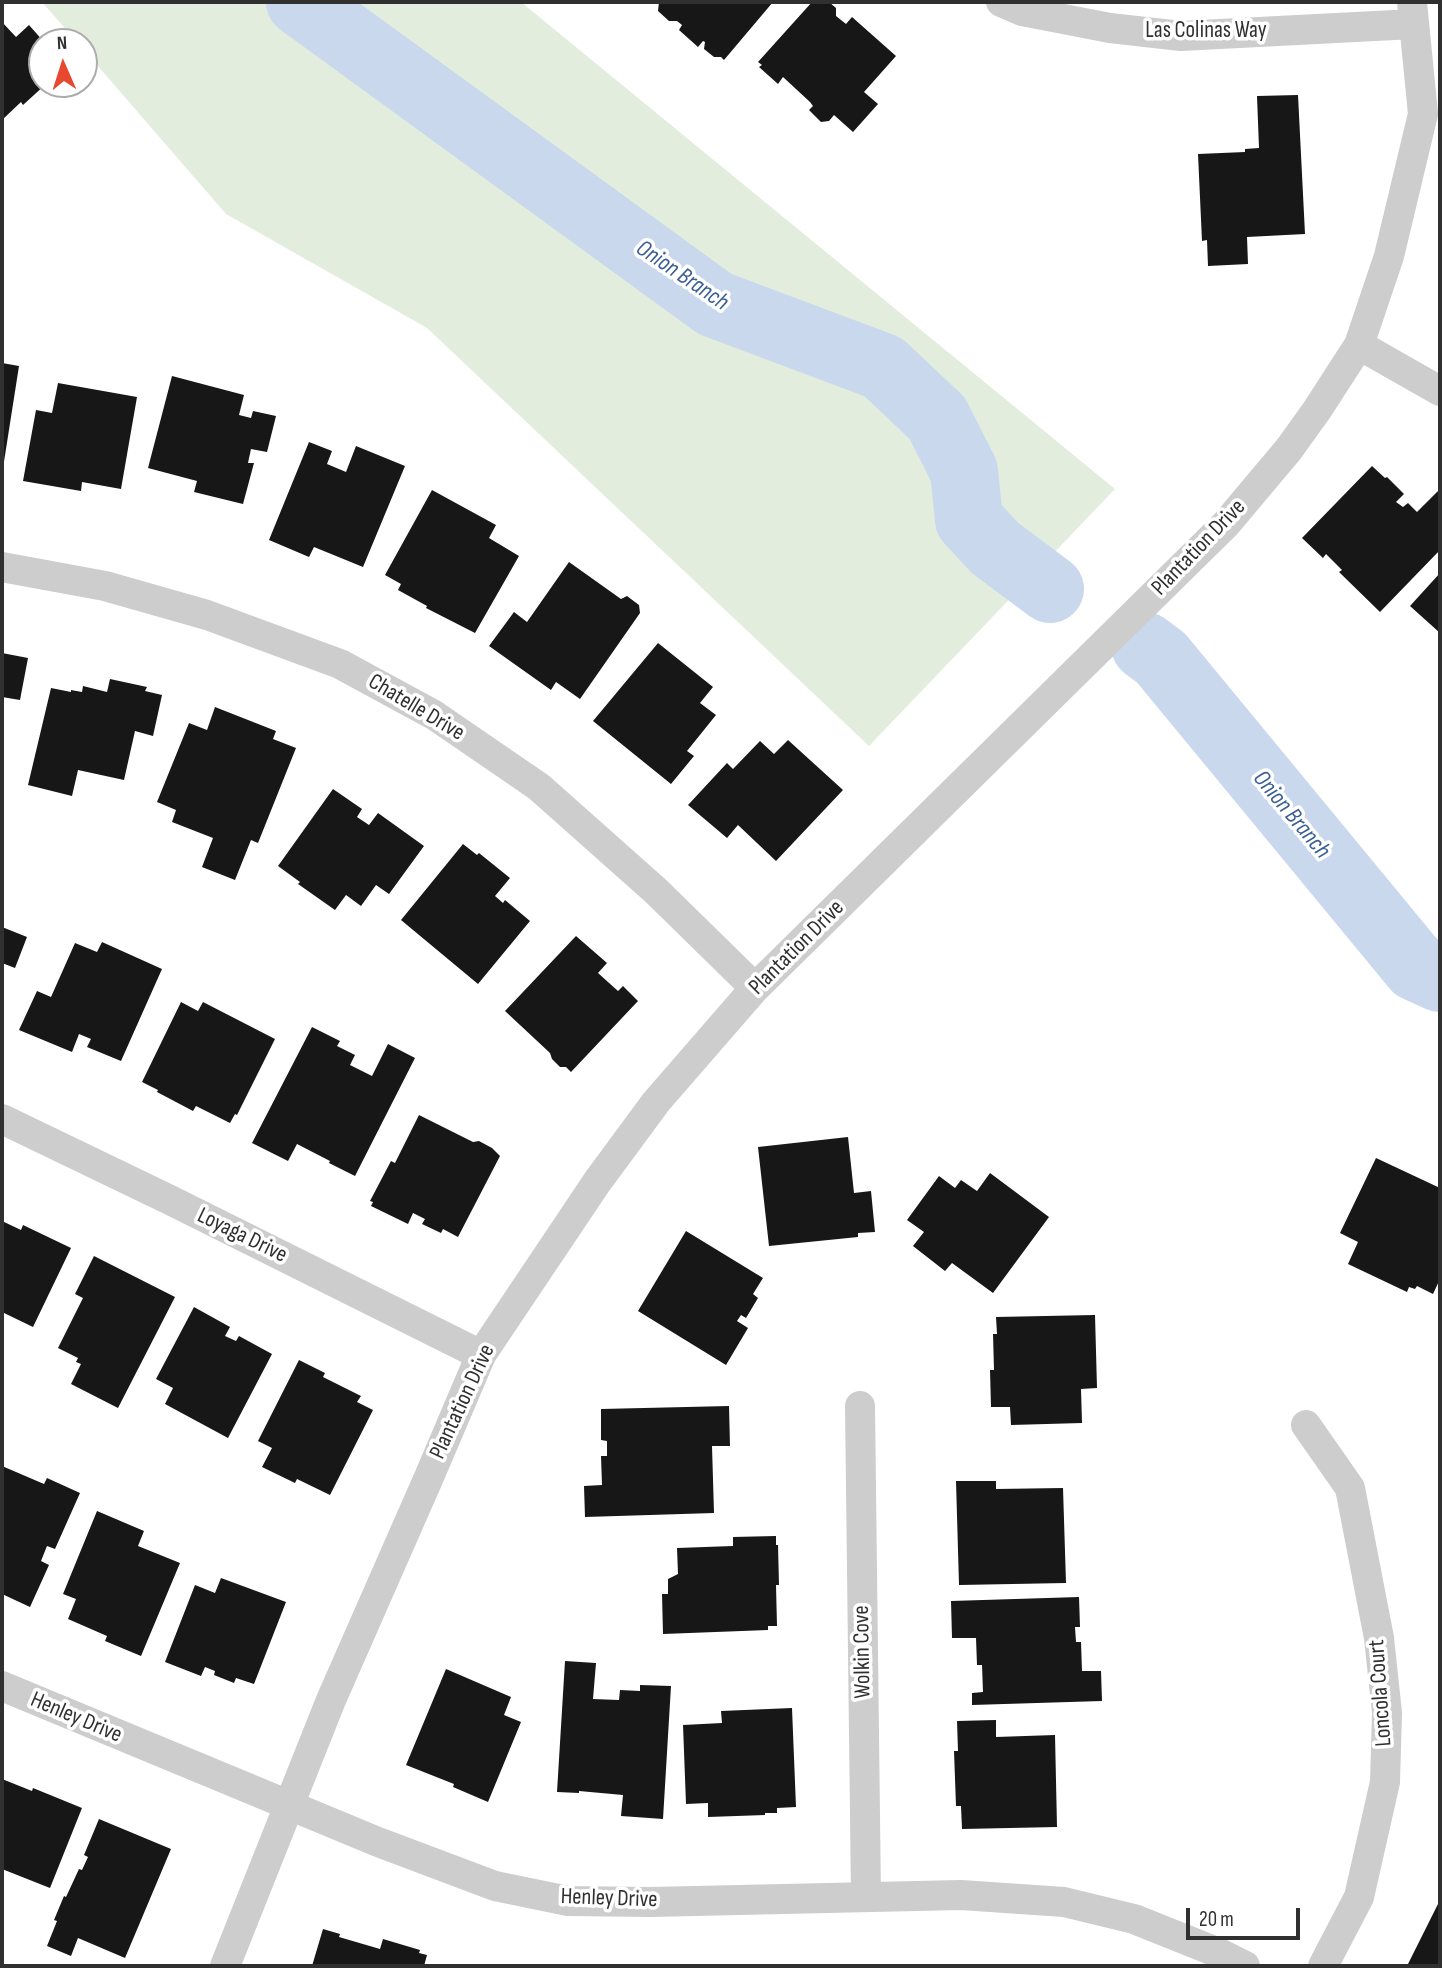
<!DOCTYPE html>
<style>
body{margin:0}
#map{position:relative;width:1442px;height:1968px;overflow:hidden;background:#fff;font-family:"Sofia Sans Condensed",sans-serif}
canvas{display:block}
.frame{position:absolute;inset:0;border:4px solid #303030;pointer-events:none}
.north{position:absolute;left:28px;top:28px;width:70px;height:70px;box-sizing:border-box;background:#fff;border:2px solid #acacac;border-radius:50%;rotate:357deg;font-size:19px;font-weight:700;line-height:28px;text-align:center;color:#303030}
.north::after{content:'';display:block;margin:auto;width:24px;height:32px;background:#e84730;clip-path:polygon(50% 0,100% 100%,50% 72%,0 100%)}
.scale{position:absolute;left:1186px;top:1908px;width:114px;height:32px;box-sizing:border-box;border:4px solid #303030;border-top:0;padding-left:9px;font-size:21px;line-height:24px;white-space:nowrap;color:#303030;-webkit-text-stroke:5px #fff;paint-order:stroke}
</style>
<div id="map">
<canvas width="1442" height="1968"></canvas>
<div class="frame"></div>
<div class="north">N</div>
<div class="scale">20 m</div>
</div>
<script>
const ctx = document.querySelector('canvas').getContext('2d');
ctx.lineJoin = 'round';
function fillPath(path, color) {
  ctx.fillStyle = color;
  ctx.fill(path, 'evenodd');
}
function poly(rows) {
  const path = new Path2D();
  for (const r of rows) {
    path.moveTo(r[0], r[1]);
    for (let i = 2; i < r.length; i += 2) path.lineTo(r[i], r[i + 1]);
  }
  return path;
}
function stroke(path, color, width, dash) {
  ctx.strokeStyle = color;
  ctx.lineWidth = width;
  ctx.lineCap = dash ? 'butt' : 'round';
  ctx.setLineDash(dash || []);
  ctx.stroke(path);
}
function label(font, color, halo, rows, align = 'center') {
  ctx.font = font + ' "Sofia Sans Condensed",sans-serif';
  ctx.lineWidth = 7;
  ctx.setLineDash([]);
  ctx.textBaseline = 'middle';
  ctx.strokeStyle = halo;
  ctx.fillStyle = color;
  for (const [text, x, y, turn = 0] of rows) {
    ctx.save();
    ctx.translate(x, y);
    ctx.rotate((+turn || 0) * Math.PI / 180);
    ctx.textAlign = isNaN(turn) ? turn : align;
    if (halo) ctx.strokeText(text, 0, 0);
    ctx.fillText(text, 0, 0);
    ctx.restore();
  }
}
fillPath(poly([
 [42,2,521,2,1115,489,869,746,427,328,226,214,84,50,84,42,77,42]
]), '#e3edde');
stroke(poly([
 [300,2,715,304,883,367,937,418,964,471,969,520,995,548,1050,589],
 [1145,646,1161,658,1416,967,1440,978]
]), '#cad8ed', 68);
fillPath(poly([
 [659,2,773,2,724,60,721,57,714,57,704,49,705,42,703,41,698,47,679,30,682,25,677,21,669,21,658,11],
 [812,2,829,2,836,8,836,16,846,24,852,17,896,56,864,92,878,104,853,132,834,115,829,121,821,122,809,110,813,106,810,102,783,77,778,84,759,67,762,65,758,62],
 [2,22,16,37,29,25,44,42,42,42,42,84,46,84,23,105,21,102,2,120],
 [1298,95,1305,234,1247,237,1248,264,1208,266,1207,240,1202,241,1198,154,1245,152,1245,149,1259,148,1257,96],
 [2,363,19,366,3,468,2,468],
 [172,376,244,395,239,415,251,418,253,411,276,416,267,452,251,449,248,463,254,463,243,504,194,492,197,481,148,468],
 [58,383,137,397,121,489,82,482,81,491,23,481,36,410,52,413],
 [309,442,332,451,327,464,346,472,356,446,405,466,363,567,314,547,309,557,269,540],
 [1372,466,1385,478,1387,477,1404,494,1396,502,1403,507,1408,503,1417,512,1440,489,1440,550,1380,612,1339,572,1342,570,1326,554,1323,558,1302,538],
 [432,490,496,525,489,538,519,556,475,633,426,608,427,606,398,590,401,584,385,575],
 [569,562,621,599,627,596,639,605,640,613,580,699,556,682,551,690,489,646,514,612,527,622],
 [1440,573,1440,633,1410,606],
 [658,643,713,687,700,703,716,715,687,751,694,756,671,784,593,721],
 [2,653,28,658,20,700,2,697],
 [110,679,147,687,145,691,162,695,153,736,135,731,124,780,78,770,72,796,28,785,51,688,71,692,71,690,82,692,83,686,107,692],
 [215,707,276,731,273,739,296,748,258,843,251,840,235,880,202,867,213,838,172,822,176,810,157,802,189,723,207,730],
 [788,740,843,790,776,861,738,825,727,838,688,805,727,763,733,769,760,741,774,754],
 [333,789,362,809,357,817,369,825,378,813,424,846,389,894,376,885,361,906,346,895,335,910,298,884,300,882,278,866],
 [463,844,477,855,479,853,510,878,495,896,503,903,505,900,530,921,478,984,401,920],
 [2,927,27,937,15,968,2,963],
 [576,936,607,963,598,973,618,991,623,986,638,1001,571,1072,566,1067,560,1067,552,1059,550,1053,505,1011],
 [102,942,162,969,121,1061,87,1047,91,1039,79,1034,72,1052,19,1030,37,991,51,997,75,943,97,952],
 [181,1002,198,1011,203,1002,275,1039,237,1115,235,1114,230,1123,196,1106,193,1111,157,1092,158,1090,142,1082],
 [312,1027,340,1041,337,1046,355,1055,350,1065,372,1076,388,1044,415,1058,355,1176,329,1163,330,1161,297,1144,288,1161,252,1143],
 [419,1115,473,1142,479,1141,492,1148,500,1156,458,1237,443,1229,441,1233,422,1224,425,1219,413,1213,408,1224,371,1206,373,1202,370,1201,391,1161,395,1163],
 [848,1137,854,1193,871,1191,875,1232,858,1233,858,1237,769,1246,758,1147],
 [1376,1158,1440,1188,1440,1279,1433,1294,1417,1286,1415,1289,1409,1287,1407,1292,1348,1264,1358,1242,1340,1233],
 [990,1173,1049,1217,993,1293,952,1263,945,1271,913,1246,924,1232,907,1220,939,1176,955,1188,961,1180,977,1191],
 [2,1221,21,1230,23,1225,71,1248,33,1327,2,1312],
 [686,1231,763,1278,753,1294,758,1298,746,1318,741,1315,737,1321,748,1328,726,1365,638,1311],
 [94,1256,175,1297,118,1408,71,1384,81,1364,76,1362,78,1358,58,1348,83,1298,75,1294],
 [194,1307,230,1327,225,1336,236,1341,239,1336,272,1354,228,1438,165,1404,173,1388,156,1379],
 [1095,1315,1097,1388,1081,1389,1082,1423,1011,1425,1010,1407,991,1407,990,1370,994,1370,993,1334,997,1334,996,1317],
 [299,1360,325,1373,323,1377,361,1396,357,1402,373,1410,330,1495,297,1479,295,1483,262,1467,272,1448,258,1441],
 [729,1406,730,1446,712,1446,714,1513,585,1517,584,1486,602,1485,601,1456,607,1456,607,1441,601,1440,601,1409],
 [2,1466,44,1484,47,1478,80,1493,55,1549,47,1546,41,1561,49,1565,30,1607,2,1594],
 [956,1481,996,1481,996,1489,1063,1488,1066,1583,959,1585],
 [97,1511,144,1531,138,1546,180,1563,141,1656,105,1641,107,1636,68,1619,76,1599,63,1594],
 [776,1536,776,1545,778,1545,779,1585,776,1585,777,1626,768,1626,768,1630,663,1634,662,1594,668,1594,668,1579,678,1574,677,1548,733,1546,733,1537],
 [221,1578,286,1602,254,1684,236,1678,234,1683,214,1675,215,1671,205,1667,201,1676,165,1662,195,1585,215,1593],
 [1079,1597,1080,1627,1075,1627,1076,1642,1081,1642,1082,1671,1101,1671,1102,1701,972,1705,972,1693,983,1692,982,1665,977,1665,976,1638,952,1638,951,1601],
 [565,1661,596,1663,593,1699,619,1700,620,1690,640,1691,640,1685,671,1686,663,1819,621,1816,623,1795,579,1791,579,1793,557,1792],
 [446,1669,511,1697,504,1715,521,1722,488,1802,453,1787,454,1784,406,1765],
 [792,1708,796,1807,777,1808,777,1813,765,1813,765,1815,708,1817,708,1803,686,1804,683,1725,722,1723,721,1711],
 [996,1720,996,1737,1055,1735,1057,1827,962,1829,961,1806,956,1806,954,1751,958,1751,957,1721],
 [2,1779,32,1791,33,1788,82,1808,50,1888,2,1869],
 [99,1819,171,1849,125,1958,78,1938,71,1956,47,1946,57,1921,54,1920,64,1896,66,1897,79,1869,82,1870,88,1857,84,1855],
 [1440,1900,1440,1966,1412,1966,1408,1964],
 [323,1929,340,1934,339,1937,380,1949,383,1939,420,1950,419,1953,427,1955,424,1966,312,1966]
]), '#171717');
stroke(poly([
 [1001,2,1022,11,1110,28,1181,36,1414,24],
 [1359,345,1440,391],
 [2,567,105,586,207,615,340,664,434,715,539,787,656,891,755,988],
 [2,1119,170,1200,481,1355],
 [860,1406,866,1897],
 [1306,1425,1350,1488,1379,1638,1387,1713,1385,1782,1359,1897,1323,1966],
 [2,1686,378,1842,495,1886,568,1901,650,1902,961,1895,1064,1902,1134,1919,1219,1953,1245,1966],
 [225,1966,331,1700,429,1477,481,1355,597,1182,656,1102,755,988,1226,524,1289,449,1317,410,1359,345,1389,256,1423,114,1412,2]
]), '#cdcdcd', 30);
label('23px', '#303030', '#fff', [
 ["Las Colinas Way",1206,31],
 ["Plantation Drive",1199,548,-46],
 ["Chatelle Drive",416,708,31],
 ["Plantation Drive",797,948,-45],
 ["Loyaga Drive",242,1236,26],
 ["Plantation Drive",463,1402,-65],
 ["Wolkin Cove",863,1652,-91],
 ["Loncola Court",1381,1693,-94],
 ["Henley Drive",76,1718,23],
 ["Henley Drive",609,1899,2]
]);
label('italic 24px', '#3c6094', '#fff', [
 ["Onion Branch",682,276,34],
 ["Onion Branch",1291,815,50]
]);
</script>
